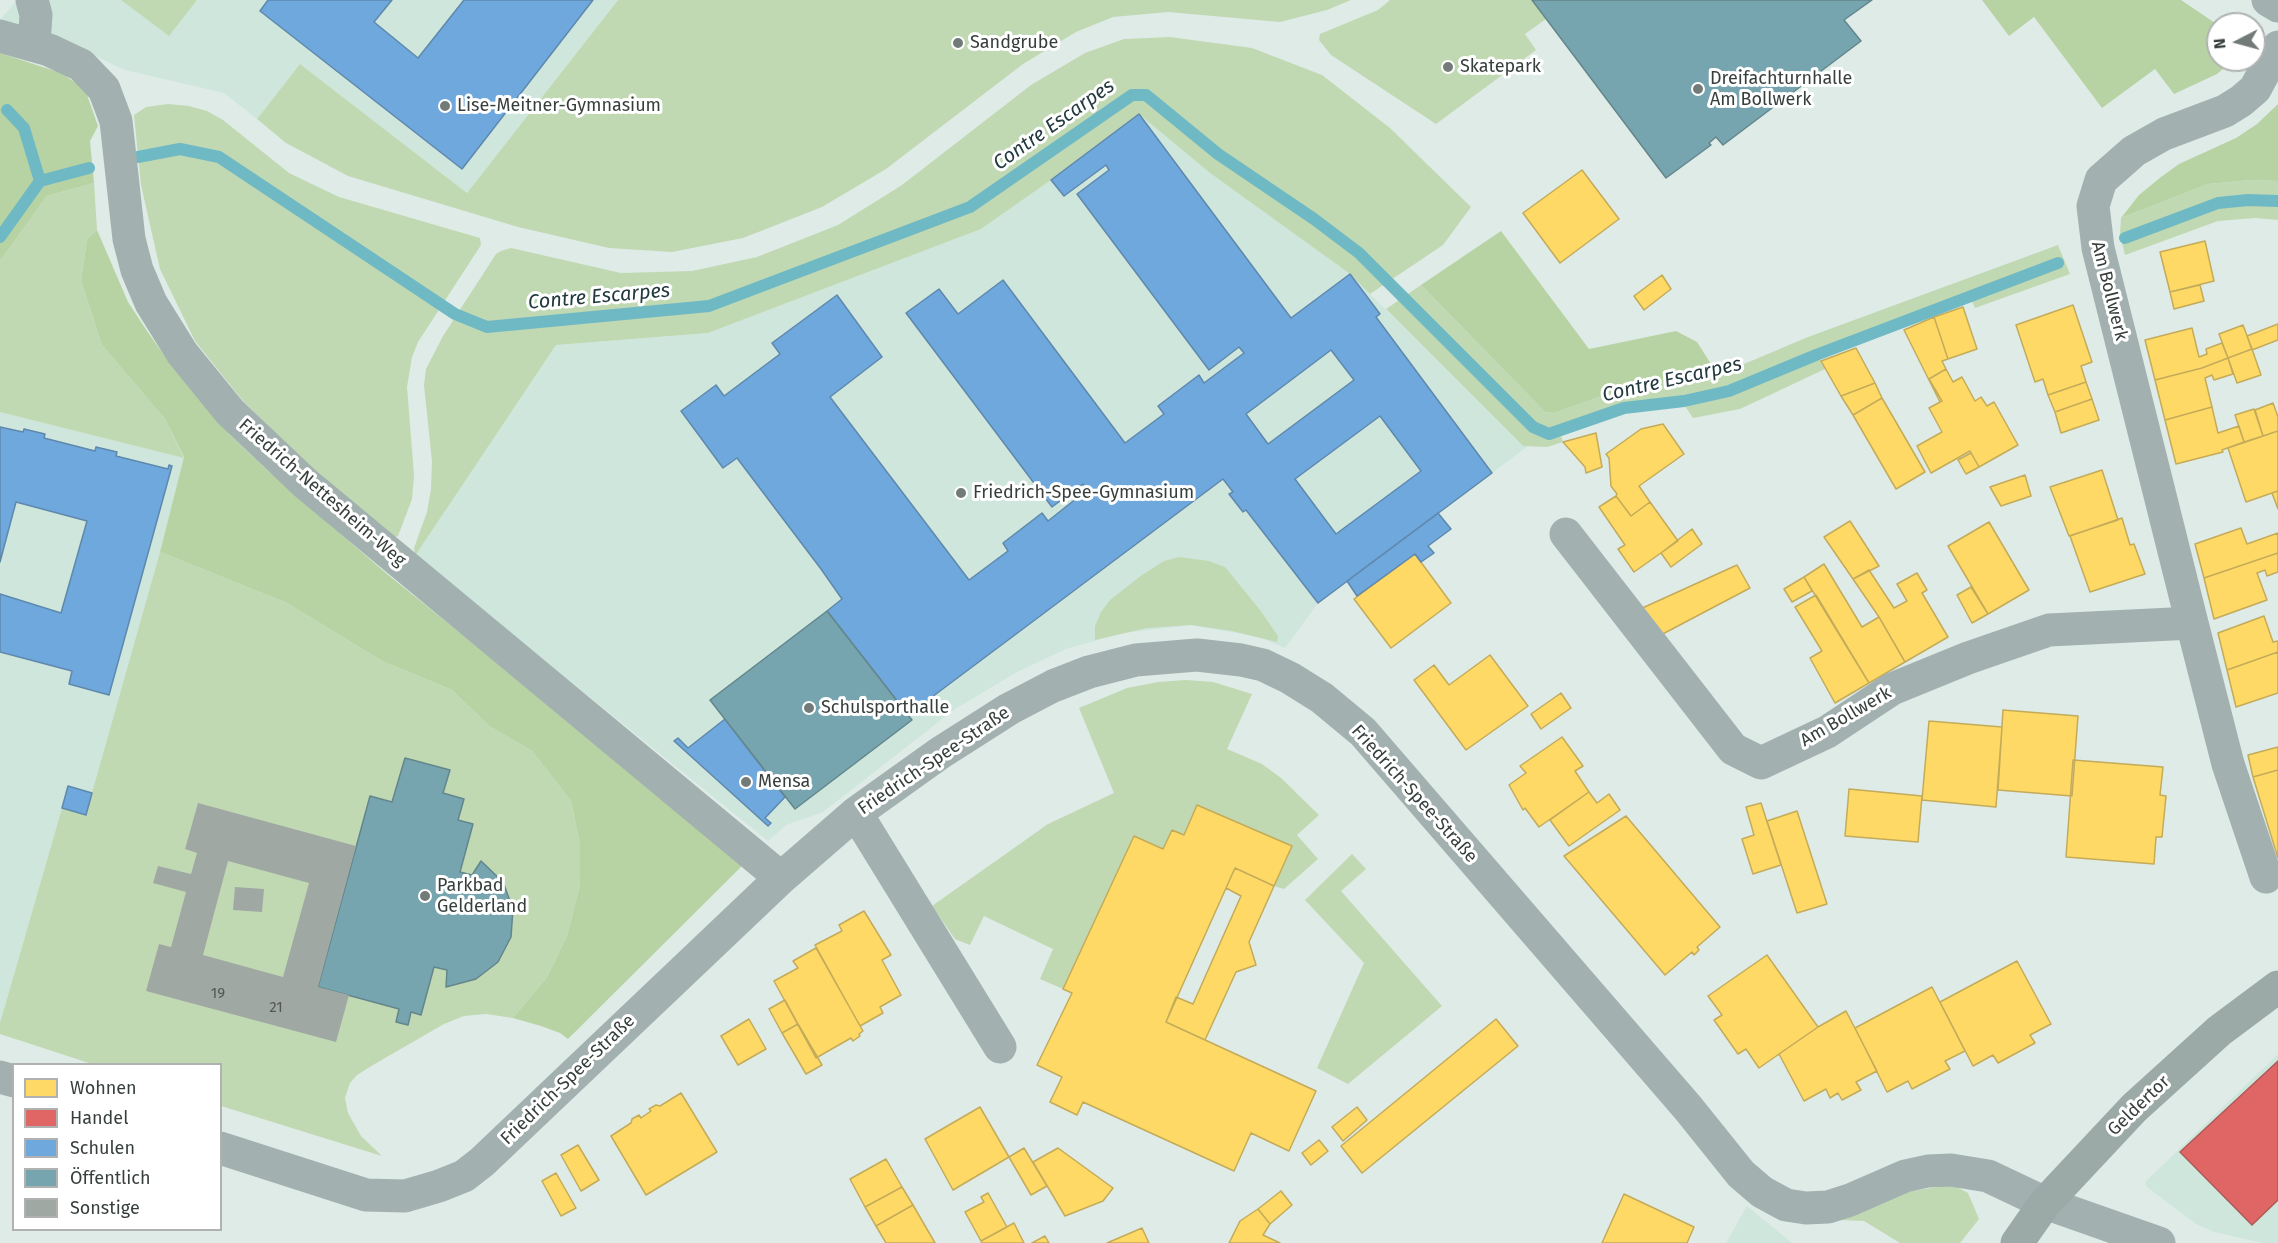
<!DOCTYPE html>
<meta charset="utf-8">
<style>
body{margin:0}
#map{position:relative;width:2278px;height:1243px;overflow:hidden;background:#dfebe7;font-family:"Fira Sans",sans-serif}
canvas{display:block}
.legend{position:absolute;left:12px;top:1063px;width:210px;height:168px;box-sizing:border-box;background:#fff;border:2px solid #afb2b1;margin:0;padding:8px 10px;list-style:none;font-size:18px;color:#373f3c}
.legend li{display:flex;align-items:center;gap:12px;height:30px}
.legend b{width:30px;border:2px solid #afb2b1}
.north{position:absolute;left:2206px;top:12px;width:60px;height:60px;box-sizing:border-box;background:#fff;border:2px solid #afb2b1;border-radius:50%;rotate:264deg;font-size:16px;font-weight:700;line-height:24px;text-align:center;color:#373f3c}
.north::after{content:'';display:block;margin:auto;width:21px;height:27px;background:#727b78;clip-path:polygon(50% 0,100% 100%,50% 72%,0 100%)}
</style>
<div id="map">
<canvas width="2278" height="1243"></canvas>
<ul class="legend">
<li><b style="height:16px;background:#ffd966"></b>Wohnen</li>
<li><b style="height:16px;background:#e06666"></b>Handel</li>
<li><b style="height:16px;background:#6fa8dc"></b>Schulen</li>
<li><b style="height:16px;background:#76a5af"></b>Öffentlich</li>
<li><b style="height:16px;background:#a0a8a4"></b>Sonstige</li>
</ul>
<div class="north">N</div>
</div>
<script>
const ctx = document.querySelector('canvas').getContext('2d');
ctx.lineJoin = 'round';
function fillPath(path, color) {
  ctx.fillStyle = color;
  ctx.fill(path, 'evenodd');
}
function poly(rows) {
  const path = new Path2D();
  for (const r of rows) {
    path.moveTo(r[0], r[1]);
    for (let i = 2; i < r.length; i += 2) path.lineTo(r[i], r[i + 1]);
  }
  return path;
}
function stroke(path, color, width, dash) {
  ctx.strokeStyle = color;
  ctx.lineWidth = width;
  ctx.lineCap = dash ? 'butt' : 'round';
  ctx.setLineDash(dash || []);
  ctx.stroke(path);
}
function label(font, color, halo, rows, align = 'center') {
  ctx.font = font + ' "Fira Sans",sans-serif';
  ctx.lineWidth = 6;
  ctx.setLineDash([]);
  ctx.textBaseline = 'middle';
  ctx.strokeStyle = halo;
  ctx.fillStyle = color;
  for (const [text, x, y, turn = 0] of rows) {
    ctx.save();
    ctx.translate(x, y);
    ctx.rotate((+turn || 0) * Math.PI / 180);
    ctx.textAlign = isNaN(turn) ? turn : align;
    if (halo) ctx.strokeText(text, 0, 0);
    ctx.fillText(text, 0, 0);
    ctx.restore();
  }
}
fillPath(poly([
 [17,0,618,0,467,193,300,64,257,119,224,93,125,70,91,54,0,20],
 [1139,114,1210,173,1350,274,1523,446,1528,446,1318,603,1285,648,1259,637,1191,625,1123,633,1066,649,1019,671,955,709,823,812,786,825,768,841,415,556,556,345,708,333,981,229,1051,180],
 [0,412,184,458,160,552,86,815,62,808,0,1023],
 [2278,1054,2278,1243,2263,1243,2214,1232,2196,1224,2147,1187,2145,1182],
 [1747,1206,1792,1243,1726,1243]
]), '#cfe6dd');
fillPath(poly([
 [121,0,197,0,169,36],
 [618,0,1351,0,1327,10,1280,22,1168,12,1113,17,1076,32,1023,64,886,169,822,207,743,238,672,252,609,248,518,227,348,176,286,143,257,119,300,64,467,193],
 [1390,0,1532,0,1546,19,1525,34,1536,50,1436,124,1331,55,1319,40,1320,34,1378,10],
 [1170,37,1252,48,1322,75,1390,128,1471,207,1443,245,1370,294,1350,274,1210,173,1139,114,1051,180,981,229,708,333,556,345,415,556,414,548,427,512,431,489,432,461,424,385,426,369,443,336,496,254,501,251,511,248,621,273,692,271,757,257,838,225,902,185,1031,85,1085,53,1124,39],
 [168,104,189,106,207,111,223,120,289,173,339,197,480,238,481,245,418,342,412,357,407,387,414,475,412,499,398,536,392,538,319,476,243,401,195,341,160,269,141,185,134,115,146,107],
 [2252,180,2278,181,2278,220,2255,218,2218,221,2125,255,2120,234,2121,218,2208,184],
 [94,183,97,230,87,239,81,281,102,345,165,419,184,458,0,412,0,261,47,196],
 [2058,245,2070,274,1975,308,1971,299,1818,356,1825,369,1740,409,1693,418,1683,403,1624,411,1561,436,1563,442,1547,447,1523,446,1386,309,1421,285,1545,412,1554,413,1619,390,1718,375,1808,337],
 [160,552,287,603,382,661,452,690,489,726,532,751,571,801,580,845,580,885,567,936,547,977,513,1018,486,1014,464,1016,444,1024,373,1065,357,1075,350,1083,345,1098,348,1113,361,1136,382,1156,221,1106,220,1064,92,1064,0,1034,0,1023,62,808,86,814],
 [1179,557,1209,561,1225,567,1260,610,1278,636,1277,642,1232,631,1191,625,1147,628,1095,640,1095,626,1101,612,1110,600,1142,575,1164,561],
 [1186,680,1213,682,1252,694,1227,749,1262,764,1281,778,1319,815,1297,835,1318,859,1284,889,1274,886,1292,846,1198,805,1184,835,1172,830,1163,849,1134,836,1063,989,1040,979,1053,949,984,916,970,945,955,939,932,906,1048,824,1114,793,1079,708,1127,688,1158,682],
 [1352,854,1366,869,1341,891,1442,1006,1348,1084,1317,1068,1364,963,1305,900],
 [1944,1186,1955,1186,1968,1193,1979,1219,1960,1243,1900,1243,1864,1221,1839,1220,1906,1192]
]), '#c1d9b2');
fillPath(poly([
 [1982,0,2181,0,2218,25,2218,60,2230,60,2229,64,2217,74,2174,94,2155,69,2102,108,2034,17,2009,36],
 [0,53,61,73,85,89,98,126,90,141,94,183,47,196,0,261],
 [2278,104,2278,181,2252,180,2208,184,2121,218,2139,195,2161,177,2179,164,2236,138,2257,124],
 [97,230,128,302,147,331,171,365,230,435,267,470,387,574,745,863,568,1039,560,1033,541,1026,513,1018,547,977,567,936,580,885,580,845,571,801,532,751,489,726,452,690,382,661,287,603,160,552,184,457,165,419,102,345,81,281,87,239],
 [1501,231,1589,349,1676,331,1697,342,1718,375,1619,390,1554,413,1545,412,1421,285]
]), '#b8d3a3');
const homes = poly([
 [1582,170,1619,219,1560,263,1523,213,1582,170],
 [2205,241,2214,281,2170,292,2160,252,2205,241],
 [1662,275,1671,289,1644,310,1634,296,1662,275],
 [2200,285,2204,301,2174,309,2170,292,2200,285],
 [2073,305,2092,362,2081,366,2086,382,2048,395,2043,379,2035,382,2016,325,2073,305],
 [1963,307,1977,349,1948,359,1934,317,1963,307],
 [1934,317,1948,359,1942,361,1946,369,1929,379,1942,401,1940,402,1904,330,1934,317],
 [2278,324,2278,340,2252,350,2247,336,2278,324],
 [2243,325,2252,349,2228,358,2219,334,2243,325],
 [2192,328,2199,357,2207,354,2206,349,2222,343,2228,358,2202,368,2155,380,2145,340,2192,328],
 [1856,348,1875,383,1841,396,1821,361,1856,348],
 [2252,349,2261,375,2237,383,2228,358,2252,349],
 [2228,358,2233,374,2214,380,2212,375,2205,378,2212,407,2165,420,2155,380,2202,368,2228,358],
 [1946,369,1953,382,1962,377,1975,401,1981,397,1987,406,1994,402,2018,445,1979,467,1970,451,1931,473,1917,446,1942,432,1929,408,1942,401,1929,379,1946,369],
 [2086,382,2092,399,2055,412,2048,395,2086,382],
 [1875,383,1882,398,1853,415,1841,396,1875,383],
 [1882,398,1925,472,1896,489,1853,415,1882,398],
 [2092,399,2099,420,2061,433,2055,412,2092,399],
 [2273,403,2278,417,2278,431,2263,436,2255,410,2273,403],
 [2212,407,2218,433,2239,426,2244,442,2222,450,2223,452,2176,464,2165,420,2212,407],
 [2254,409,2263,436,2244,442,2235,415,2254,409],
 [1663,424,1684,454,1639,486,1650,502,1631,516,1616,496,1617,494,1611,486,1609,458,1606,454,1641,429,1663,424],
 [2278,431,2278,491,2246,502,2228,448,2278,431],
 [1596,433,1602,467,1586,473,1585,467,1563,442,1596,433],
 [1971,453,1979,467,1966,474,1958,460,1971,453],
 [2102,470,2118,520,2069,536,2050,487,2102,470],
 [2025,475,2031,496,2001,506,1990,487,2025,475],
 [2278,491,2278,509,2272,493,2278,491],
 [1616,496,1631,516,1650,502,1678,541,1634,572,1618,549,1625,545,1599,507,1616,496],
 [2122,518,2130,545,2134,544,2145,574,2090,592,2070,536,2122,518],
 [1850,521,1879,566,1853,579,1824,537,1850,521],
 [1989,522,2029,590,1988,614,1948,546,1989,522],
 [2241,528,2247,544,2278,533,2278,553,2204,578,2195,544,2241,528],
 [1692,529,1702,544,1671,567,1661,553,1692,529],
 [2278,553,2278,572,2267,576,2265,570,2257,573,2267,600,2214,619,2204,578,2278,553],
 [1415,554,1451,603,1391,648,1354,599,1415,554],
 [1824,564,1862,627,1879,617,1905,662,1869,683,1804,577,1824,564],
 [1737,565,1750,588,1657,637,1638,610,1737,565],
 [1869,570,1894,608,1907,601,1897,584,1917,573,1927,590,1922,593,1948,637,1905,662,1879,617,1853,579,1869,570],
 [1804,577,1812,591,1792,602,1784,589,1804,577],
 [1971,587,1988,614,1972,623,1957,595,1971,587],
 [1816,595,1869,683,1835,703,1810,658,1822,651,1795,607,1816,595],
 [2264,616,2273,642,2278,641,2278,652,2227,670,2218,633,2264,616],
 [2278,652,2278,693,2236,707,2227,670,2278,652],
 [1490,655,1528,706,1466,750,1414,680,1434,665,1449,685,1490,655],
 [1561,693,1571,708,1541,729,1531,714,1561,693],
 [2003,710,2078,716,2072,796,1998,790,2003,710],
 [1929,721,2002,727,1996,807,1922,800,1929,721],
 [1562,737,1583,766,1575,771,1589,792,1539,827,1525,808,1523,810,1509,785,1526,773,1520,766,1562,737],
 [2278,747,2278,770,2253,777,2248,755,2278,747],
 [2073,760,2163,767,2160,795,2166,796,2162,837,2156,837,2154,864,2066,857,2073,760],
 [2278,770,2278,858,2253,777,2278,770],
 [1849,789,1922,796,1918,842,1845,836,1849,789],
 [1589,792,1597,803,1609,794,1620,810,1569,846,1550,820,1589,792],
 [1761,803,1781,865,1753,874,1742,839,1754,835,1746,807,1761,803],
 [1197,805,1292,846,1274,886,1235,868,1166,1022,1316,1091,1289,1151,1251,1133,1234,1171,1083,1102,1077,1115,1050,1102,1062,1077,1037,1065,1072,993,1063,989,1134,836,1163,849,1172,830,1184,835,1197,805],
 [1797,811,1827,904,1797,913,1767,821,1797,811],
 [1626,816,1720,927,1697,947,1699,950,1694,955,1692,952,1665,975,1564,856,1626,816],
 [1235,868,1274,886,1249,942,1256,965,1236,972,1205,1040,1166,1022,1176,997,1193,1004,1241,896,1226,888,1235,868],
 [864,911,891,955,882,960,901,995,880,1007,883,1013,860,1026,815,945,842,931,839,925,864,911],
 [816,948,863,1031,859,1034,860,1036,853,1041,851,1038,816,1058,774,981,798,968,793,961,816,948],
 [1767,955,1818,1027,1759,1068,1746,1049,1738,1054,1714,1020,1722,1015,1708,996,1767,955],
 [2017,961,2051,1024,2030,1035,2035,1043,1998,1063,1993,1055,1973,1066,1940,1002,2017,961],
 [1932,987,1965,1051,1945,1061,1950,1069,1912,1089,1908,1081,1887,1092,1855,1028,1932,987],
 [785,1000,798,1024,782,1033,769,1009,785,1000],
 [1846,1011,1877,1071,1856,1082,1861,1090,1842,1100,1838,1093,1830,1098,1826,1089,1804,1101,1779,1054,1818,1027,1846,1011],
 [749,1019,766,1049,738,1065,721,1036,749,1019],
 [1496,1019,1518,1046,1362,1173,1341,1146,1496,1019],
 [798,1024,822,1065,806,1074,782,1033,798,1024],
 [681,1093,717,1152,646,1195,611,1136,631,1123,632,1119,639,1115,641,1118,651,1111,649,1109,656,1105,660,1106,681,1093],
 [980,1107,1009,1157,953,1190,925,1139,980,1107],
 [1357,1107,1367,1120,1343,1141,1332,1127,1357,1107],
 [1319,1140,1328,1151,1311,1165,1302,1153,1319,1140],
 [578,1145,599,1180,581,1191,561,1155,578,1145],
 [1024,1148,1047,1186,1031,1195,1009,1157,1024,1148],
 [1058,1148,1113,1188,1103,1201,1065,1216,1033,1162,1058,1148],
 [886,1159,902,1187,865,1207,850,1179,886,1159],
 [556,1173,576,1208,561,1216,542,1181,556,1173],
 [902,1187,913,1205,876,1226,865,1207,902,1187],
 [1281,1191,1292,1205,1270,1224,1258,1209,1281,1191],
 [988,1193,1007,1227,981,1241,965,1212,984,1202,981,1197,988,1193],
 [1624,1194,1694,1227,1687,1243,1602,1243,1624,1194],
 [913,1205,935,1243,886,1243,876,1226,913,1205],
 [1258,1209,1270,1224,1263,1235,1280,1243,1229,1243,1240,1221,1258,1209],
 [1014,1223,1024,1243,982,1243,981,1241,1014,1223],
 [1142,1228,1149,1243,1107,1243,1142,1228],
 [1045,1236,1049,1243,1032,1243,1045,1236]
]);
fillPath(homes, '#ffd966');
stroke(homes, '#c3ab59', 1.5);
const shops = poly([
 [2278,1061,2278,1200,2252,1225,2180,1152,2278,1061]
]);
fillPath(shops, '#e06666');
stroke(shops, '#ad5a59', 1.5);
const schools = poly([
 [268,0,392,0,374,22,418,58,464,0,593,0,462,169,260,11,268,0],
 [1139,114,1291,318,1350,274,1380,314,1376,317,1492,473,1318,603,1246,510,1243,512,1229,494,1233,492,1223,479,908,715,827,611,842,599,821,569,737,458,723,468,681,411,716,385,724,396,780,354,772,343,837,295,882,357,830,397,969,580,1008,551,1003,543,1042,513,1048,521,1087,490,1083,484,1052,507,906,313,939,289,958,314,1003,280,1125,443,1164,414,1158,406,1199,375,1204,383,1244,353,1239,347,1209,370,1077,194,1109,170,1106,165,1064,196,1051,180,1139,114],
 [1331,350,1354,380,1268,444,1246,414,1331,350],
 [1380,416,1421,471,1336,534,1295,479,1380,416],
 [0,427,23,432,24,429,45,434,44,438,95,451,96,447,117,452,116,456,168,469,169,465,172,466,109,695,69,684,72,671,0,652,0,594,61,613,87,521,16,502,0,562,0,427],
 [1438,513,1451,529,1428,546,1434,553,1421,562,1415,554,1357,596,1347,581,1438,513],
 [725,719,785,797,765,818,771,823,768,826,674,741,678,738,688,748,725,719],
 [68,786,92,793,86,815,62,808,68,786]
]);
fillPath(schools, '#6fa8dc');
stroke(schools, '#5e88ac', 1.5);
const public = poly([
 [1532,0,1872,0,1844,20,1861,41,1723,145,1716,137,1709,143,1711,145,1666,178,1532,0],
 [827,611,912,720,795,809,710,700,827,611],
 [405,758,450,770,443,793,464,799,458,820,473,824,460,872,472,875,481,861,503,882,513,909,511,937,498,962,476,979,446,987,447,970,434,967,421,1015,411,1012,408,1025,396,1022,399,1009,318,987,370,796,392,802,405,758]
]);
fillPath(public, '#76a5af');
stroke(public, '#63868c', 1.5);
stroke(poly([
 [7,110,24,128,40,181],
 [138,157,180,149,219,157,455,314,487,327,709,306,970,207,1132,95,1146,95,1218,154,1314,219,1359,253,1533,427,1549,434,1624,408,1684,401,1729,391,1816,355,2058,263],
 [0,237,40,181,89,168],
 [2125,238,2218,203,2248,200,2278,201]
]), '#6fb9c5', 12);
fillPath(poly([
 [198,803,356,846,318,987,349,995,336,1042,146,991,159,944,171,947,186,892,153,883,158,866,191,874,197,853,185,849],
 [228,861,309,883,283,977,203,955],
 [235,887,264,889,262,912,233,910]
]), '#a0a8a4');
stroke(poly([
 [32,0,36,15,34,45],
 [2268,0,2278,6],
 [0,36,49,50,81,65,104,89,116,121,129,239,137,270,151,303,182,353,230,412,305,483,781,878],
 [1566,534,1733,749,1761,763,1827,732,1892,689,1968,658,2049,630,2192,623],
 [856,813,1000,1047],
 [2266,877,2228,764,2192,623,2098,248,2093,206,2101,180,2134,151,2164,134,2225,111,2241,101,2255,89,2278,47],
 [0,1077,14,1081],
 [220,1148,366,1195,405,1196,439,1186,464,1176,482,1162,781,878,856,813,940,753,1009,709,1053,686,1089,672,1136,660,1197,655,1241,660,1263,665,1290,678,1322,698,1363,732,1688,1108,1741,1174,1762,1192,1786,1205,1806,1208,1828,1207,1850,1200,1905,1176,1928,1171,1951,1170,1988,1176,2045,1203,2159,1243]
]), '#a2b1b0', 33);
stroke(poly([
 [2017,1243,2045,1203,2134,1108,2219,1031,2278,987]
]), '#9baaa7', 33);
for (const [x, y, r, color] of [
 [958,43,6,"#727b78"],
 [1448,67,6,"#727b78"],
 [1698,89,6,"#727b78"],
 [445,106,6,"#727b78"],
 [961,493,6,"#727b78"],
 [809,708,6,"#727b78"],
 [746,782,6,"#727b78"],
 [425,896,6,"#727b78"]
]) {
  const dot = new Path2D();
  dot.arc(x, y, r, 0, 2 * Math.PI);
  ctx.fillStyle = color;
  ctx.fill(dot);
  stroke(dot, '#fff', 2);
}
label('15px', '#515956', null, [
 ["19",218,994],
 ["21",276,1008]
]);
label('18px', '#373f3c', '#fff', [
 ["Sandgrube",970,43],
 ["Skatepark",1460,67],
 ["Dreifachturnhalle",1710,79],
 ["Am Bollwerk",1710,100],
 ["Lise-Meitner-Gymnasium",457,106],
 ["Friedrich-Spee-Gymnasium",973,493],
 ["Schulsporthalle",821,708],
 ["Mensa",758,782],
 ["Parkbad",437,886],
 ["Gelderland",437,907]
], 'left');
label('18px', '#373f3c', '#fff', [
 ["Am Bollwerk",2109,291,76],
 ["Friedrich-Nettesheim-Weg",322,493,41],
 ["Am Bollwerk",1846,717,-30],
 ["Friedrich-Spee-Straße",934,761,-34],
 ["Friedrich-Spee-Straße",1414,794,48],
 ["Friedrich-Spee-Straße",568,1080,-44],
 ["Geldertor",2139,1106,-44]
]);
label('italic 20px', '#22393e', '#fff', [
 ["Contre Escarpes",1054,125,-35],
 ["Contre Escarpes",599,297,-5],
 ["Contre Escarpes",1672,380,-13]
]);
</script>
